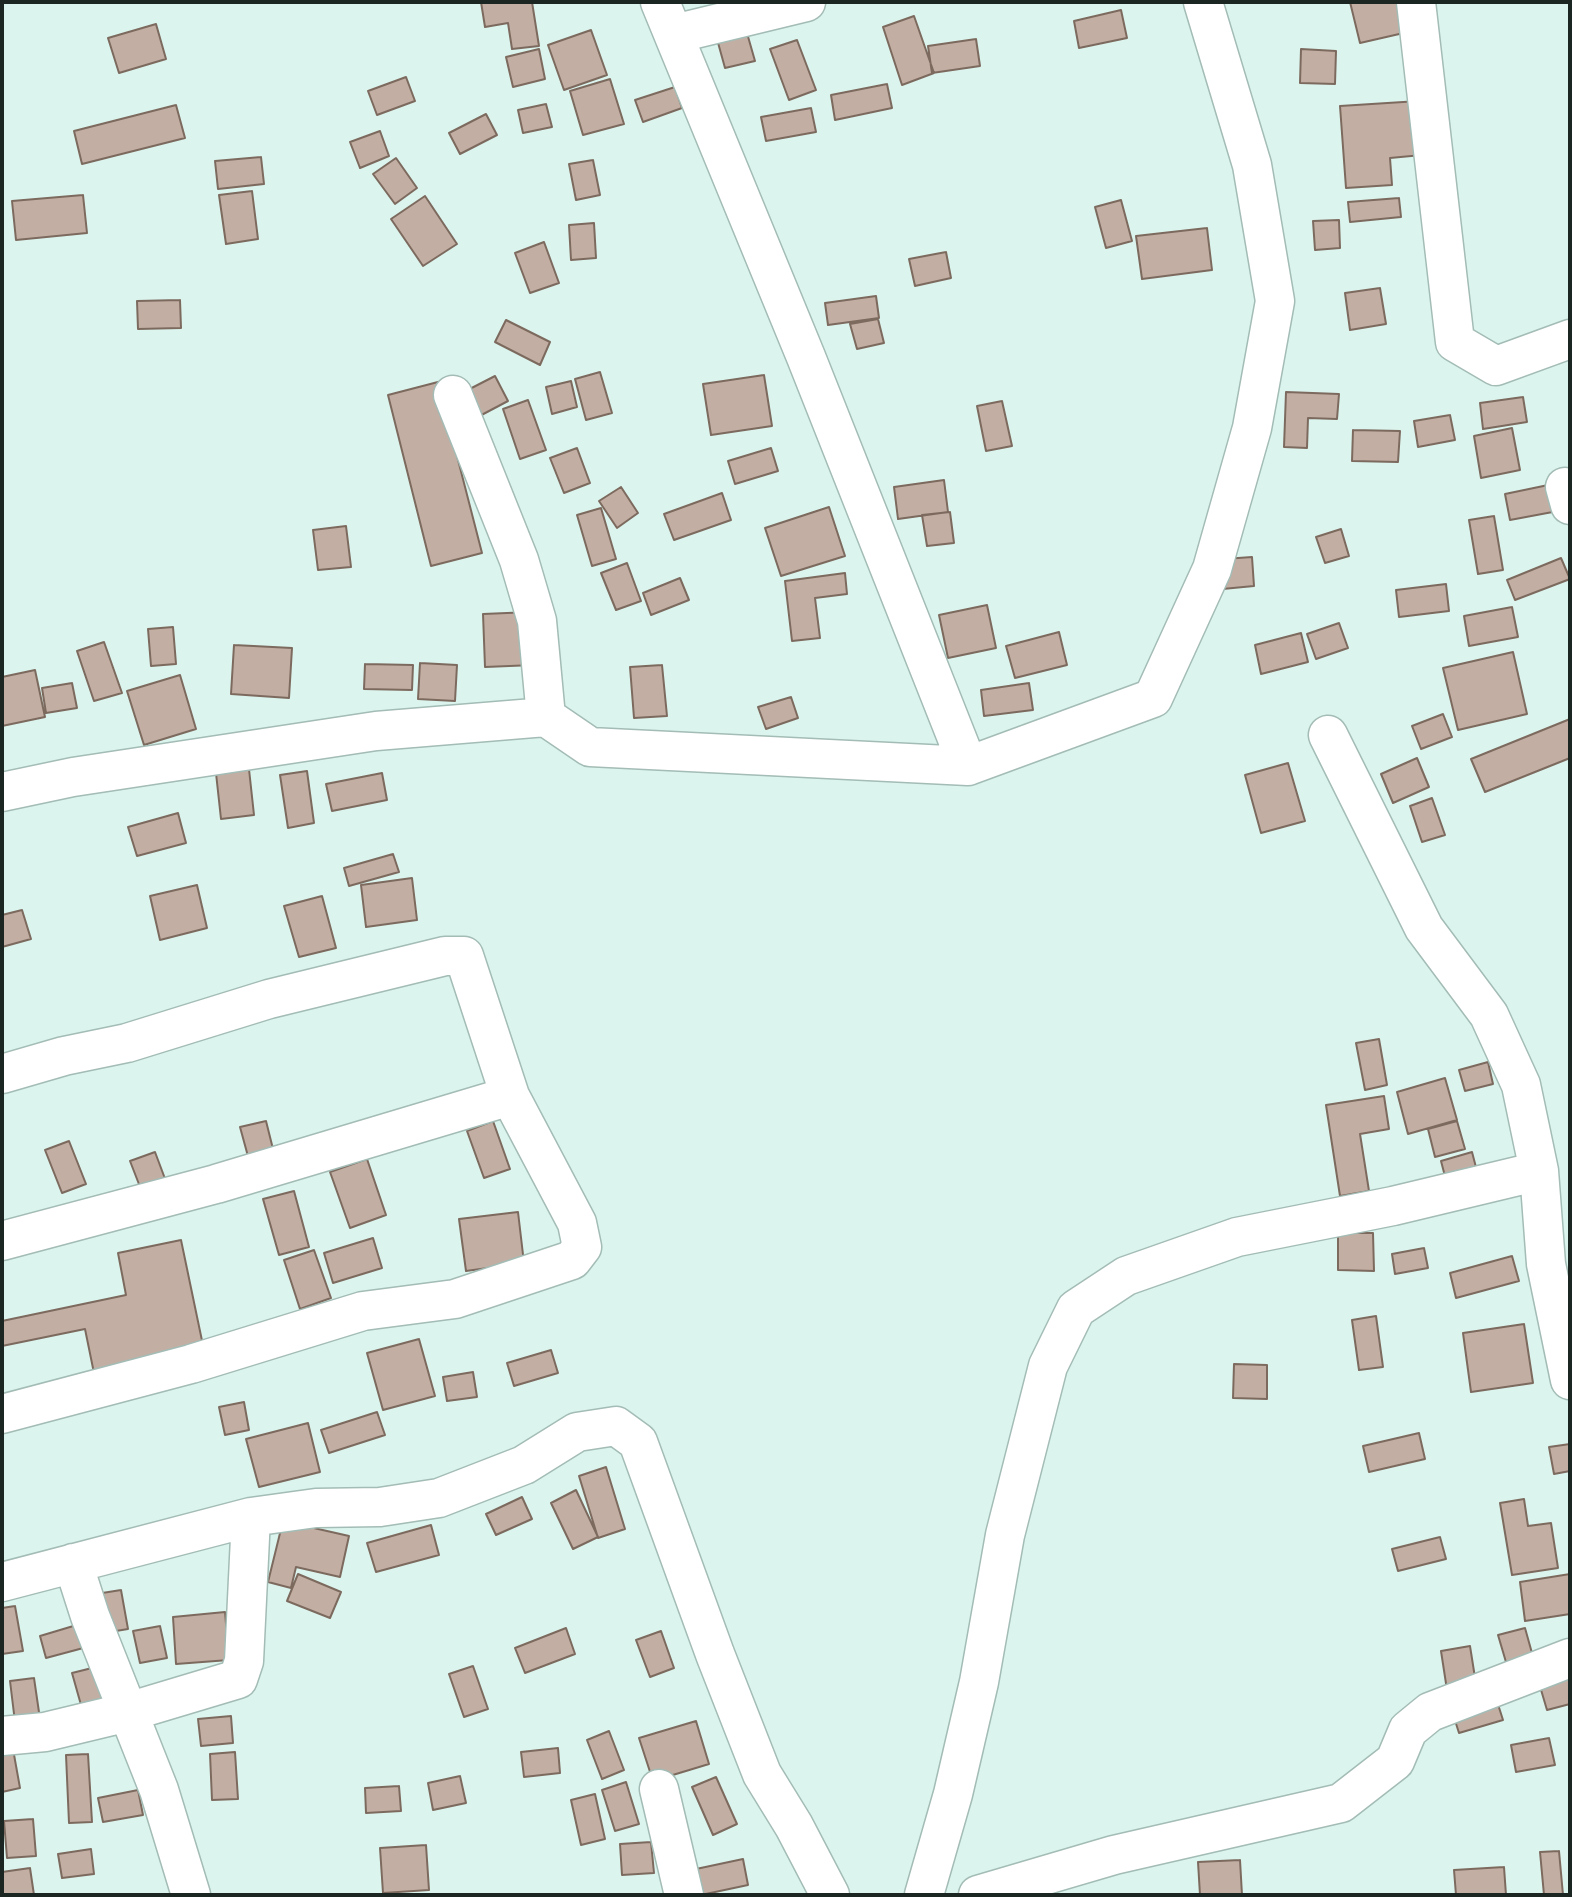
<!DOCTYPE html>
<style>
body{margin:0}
#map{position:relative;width:1572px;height:1897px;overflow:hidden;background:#dbf5ee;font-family:Raleway,sans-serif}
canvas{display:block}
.frame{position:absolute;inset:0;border:4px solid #1b2522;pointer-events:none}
</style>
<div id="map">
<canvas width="1572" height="1897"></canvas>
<div class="frame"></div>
</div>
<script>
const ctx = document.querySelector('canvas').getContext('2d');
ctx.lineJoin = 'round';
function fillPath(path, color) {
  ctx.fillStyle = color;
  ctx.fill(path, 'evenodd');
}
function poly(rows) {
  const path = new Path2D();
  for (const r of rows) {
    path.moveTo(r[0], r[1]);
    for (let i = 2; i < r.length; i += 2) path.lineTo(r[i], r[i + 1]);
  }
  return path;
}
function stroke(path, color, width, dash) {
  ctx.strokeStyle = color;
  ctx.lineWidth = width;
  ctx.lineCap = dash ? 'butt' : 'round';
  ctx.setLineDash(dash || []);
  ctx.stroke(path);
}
const building = poly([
 [481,2,532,2,539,46,512,49,508,23,485,27,481,2],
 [1350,2,1400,2,1408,32,1360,43,1350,2],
 [1121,10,1127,38,1079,48,1074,21,1121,10],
 [914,16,934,73,902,85,883,27,914,16],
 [156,24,166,59,119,73,108,38,156,24],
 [591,30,607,75,564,90,548,45,591,30],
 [747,33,755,61,725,68,717,39,747,33],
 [976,39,980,66,932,73,928,46,976,39],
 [797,40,816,90,789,100,770,49,797,40],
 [539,49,545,79,513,87,506,57,539,49],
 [1301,49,1336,51,1335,84,1300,83,1301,49],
 [406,77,415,101,377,115,368,91,406,77],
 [610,79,624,124,583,135,570,91,610,79],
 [887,84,892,108,835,120,831,95,887,84],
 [675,87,682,108,643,122,635,100,675,87],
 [1419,101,1422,155,1390,158,1392,185,1346,188,1340,106,1419,101],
 [546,104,552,127,523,133,518,110,546,104],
 [176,105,185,138,82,164,74,131,176,105],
 [811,108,816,132,766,141,761,117,811,108],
 [486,114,497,135,460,154,449,133,486,114],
 [380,131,389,156,360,168,350,142,380,131],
 [261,157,264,184,218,189,215,161,261,157],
 [396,158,417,188,395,204,373,174,396,158],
 [593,160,600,195,576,200,569,164,593,160],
 [252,191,258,239,226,244,219,195,252,191],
 [83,195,87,233,16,240,12,201,83,195],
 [425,196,457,244,423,266,391,219,425,196],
 [1399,198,1401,217,1350,222,1348,202,1399,198],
 [1121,200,1132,241,1106,248,1095,207,1121,200],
 [1339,220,1340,248,1315,250,1313,221,1339,220],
 [594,223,596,258,571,260,569,225,594,223],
 [1207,228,1212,270,1142,279,1136,236,1207,228],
 [544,242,559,283,530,293,515,253,544,242],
 [946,252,951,278,915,286,909,259,946,252],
 [1380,288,1386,324,1350,330,1345,293,1380,288],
 [876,296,879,318,828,325,825,303,876,296],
 [180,300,181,328,138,329,137,301,180,300],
 [878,319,884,343,857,349,850,324,878,319],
 [506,320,550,342,540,365,495,342,506,320],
 [600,372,612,413,586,420,575,379,600,372],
 [764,375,772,426,711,435,703,384,764,375],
 [495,376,508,401,472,420,458,395,495,376],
 [571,381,577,407,552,414,546,387,571,381],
 [438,382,482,553,431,566,388,395,438,382],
 [1286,392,1339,394,1337,419,1308,418,1307,448,1284,447,1286,392],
 [1523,397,1527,422,1483,429,1480,403,1523,397],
 [528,400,546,450,520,459,503,409,528,400],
 [1002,401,1012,446,986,451,977,406,1002,401],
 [1450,415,1455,440,1418,447,1414,421,1450,415],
 [1512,428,1520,470,1481,478,1474,436,1512,428],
 [1353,430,1400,431,1398,462,1352,461,1353,430],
 [577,448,590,483,564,493,550,458,577,448],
 [771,448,778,471,735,484,728,461,771,448],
 [944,480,948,512,898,519,894,487,944,480],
 [1553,484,1558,511,1510,520,1505,494,1553,484],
 [621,487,638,513,617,528,599,501,621,487],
 [722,493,731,520,674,540,664,514,722,493],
 [829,507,845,556,781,576,765,528,829,507],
 [601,508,616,559,592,566,577,515,601,508],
 [950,512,954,543,927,546,922,515,950,512],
 [1494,516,1503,570,1478,574,1469,520,1494,516],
 [346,526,351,567,318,570,313,530,346,526],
 [1341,529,1349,556,1325,563,1316,537,1341,529],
 [1252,557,1254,586,1212,590,1210,560,1252,557],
 [1561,558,1570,579,1515,600,1507,580,1561,558],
 [627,563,641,601,616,610,601,573,627,563],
 [845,573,847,594,815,598,820,638,792,641,785,581,845,573],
 [680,578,689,600,651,615,643,593,680,578],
 [1446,584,1449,611,1399,617,1396,590,1446,584],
 [987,605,996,648,948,658,939,615,987,605],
 [1512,607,1518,637,1469,646,1464,616,1512,607],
 [531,612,534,665,485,667,483,614,531,612],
 [1339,623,1348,648,1316,659,1307,634,1339,623],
 [173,627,176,664,151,666,148,629,173,627],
 [1059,632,1067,665,1015,678,1006,646,1059,632],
 [1301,633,1308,662,1261,674,1255,645,1301,633],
 [104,642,122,693,94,701,77,651,104,642],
 [234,645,292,648,289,698,231,694,234,645],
 [1513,652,1527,714,1458,730,1443,668,1513,652],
 [420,663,457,665,455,701,418,699,420,663],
 [365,664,413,665,412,690,364,689,365,664],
 [662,665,667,716,634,718,630,667,662,665],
 [35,670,45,717,2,726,2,677,35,670],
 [180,675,196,729,144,745,127,691,180,675],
 [72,683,77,708,46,713,42,688,72,683],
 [1029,683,1033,710,984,716,981,690,1029,683],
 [791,697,798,718,766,729,758,707,791,697],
 [1443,714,1452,737,1421,749,1412,726,1443,714],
 [1570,719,1570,758,1485,792,1471,759,1570,719],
 [1417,758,1429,787,1393,803,1381,774,1417,758],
 [248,760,254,815,221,819,215,764,248,760],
 [1288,763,1305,821,1261,833,1245,775,1288,763],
 [307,771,314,823,288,828,280,775,307,771],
 [382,773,387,800,332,811,326,784,382,773],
 [1432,798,1445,835,1422,842,1410,806,1432,798],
 [178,813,186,843,137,856,128,827,178,813],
 [393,854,399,872,349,886,344,868,393,854],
 [412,878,417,920,366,927,361,885,412,878],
 [197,885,207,928,160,940,150,896,197,885],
 [322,896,336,948,299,957,284,906,322,896],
 [22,910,31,939,2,947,2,915,22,910],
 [1379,1039,1387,1085,1365,1090,1356,1043,1379,1039],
 [1488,1062,1493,1084,1465,1091,1459,1070,1488,1062],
 [1445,1078,1457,1120,1408,1134,1397,1092,1445,1078],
 [1384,1096,1389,1129,1360,1134,1369,1191,1340,1196,1326,1105,1384,1096],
 [266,1121,277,1165,252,1171,240,1127,266,1121],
 [493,1121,510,1169,484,1178,467,1131,493,1121],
 [1457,1121,1465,1149,1435,1157,1428,1129,1457,1121],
 [69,1141,86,1184,62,1193,45,1150,69,1141],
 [155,1152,167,1184,142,1192,130,1161,155,1152],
 [1472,1152,1478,1175,1447,1184,1441,1161,1472,1152],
 [367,1159,386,1215,350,1228,330,1172,367,1159],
 [294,1191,309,1247,279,1255,263,1199,294,1191],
 [518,1212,524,1263,466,1271,459,1219,518,1212],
 [1338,1233,1373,1233,1374,1271,1338,1270,1338,1233],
 [373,1238,382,1268,333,1283,324,1253,373,1238],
 [181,1240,205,1355,95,1378,85,1329,2,1346,2,1321,126,1295,118,1253,181,1240],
 [1424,1248,1428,1268,1395,1274,1392,1254,1424,1248],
 [314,1250,331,1298,300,1309,284,1260,314,1250],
 [1512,1256,1519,1281,1456,1298,1450,1273,1512,1256],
 [1376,1316,1383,1367,1359,1370,1352,1320,1376,1316],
 [1524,1324,1533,1383,1471,1392,1463,1333,1524,1324],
 [419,1339,435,1396,383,1410,367,1353,419,1339],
 [551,1350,558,1373,514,1386,507,1363,551,1350],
 [1234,1364,1267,1365,1267,1399,1233,1398,1234,1364],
 [473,1372,477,1397,447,1401,443,1377,473,1372],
 [244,1402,249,1430,225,1435,219,1407,244,1402],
 [377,1412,385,1435,329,1453,321,1430,377,1412],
 [308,1423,320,1472,259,1487,246,1439,308,1423],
 [1419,1433,1425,1459,1369,1472,1363,1446,1419,1433],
 [1570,1444,1570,1471,1554,1474,1549,1447,1570,1444],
 [606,1467,625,1529,598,1538,579,1476,606,1467],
 [576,1490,598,1537,573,1549,551,1503,576,1490],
 [522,1497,532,1519,496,1535,486,1514,522,1497],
 [1524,1499,1528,1526,1551,1523,1558,1568,1512,1575,1500,1503,1524,1499],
 [283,1521,349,1536,340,1577,296,1567,291,1588,268,1582,283,1521],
 [431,1525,439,1555,376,1572,367,1543,431,1525],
 [1440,1537,1446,1559,1398,1571,1392,1549,1440,1537],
 [298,1574,341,1592,330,1618,287,1601,298,1574],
 [1570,1574,1570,1614,1525,1621,1520,1582,1570,1574],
 [121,1590,128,1629,104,1633,96,1594,121,1590],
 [15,1606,23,1651,2,1654,2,1608,15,1606],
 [225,1612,229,1660,176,1664,173,1617,225,1612],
 [80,1624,87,1647,46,1658,40,1636,80,1624],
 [160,1626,167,1658,140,1663,133,1631,160,1626],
 [566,1628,575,1654,525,1673,515,1648,566,1628],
 [1525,1628,1537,1671,1511,1679,1498,1635,1525,1628],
 [661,1631,674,1668,650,1677,636,1640,661,1631],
 [1470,1646,1476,1684,1447,1690,1441,1651,1470,1646],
 [473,1666,488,1709,464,1717,449,1674,473,1666],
 [96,1667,106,1706,83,1712,72,1673,96,1667],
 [1570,1674,1570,1704,1547,1710,1539,1683,1570,1674],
 [34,1678,40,1719,15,1722,10,1681,34,1678],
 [1496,1698,1503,1720,1459,1733,1452,1711,1496,1698],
 [231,1716,233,1743,201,1746,198,1719,231,1716],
 [696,1721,709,1764,653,1781,639,1738,696,1721],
 [609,1731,624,1770,602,1779,587,1740,609,1731],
 [1549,1738,1555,1765,1516,1772,1511,1745,1549,1738],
 [558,1748,560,1773,524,1777,521,1752,558,1748],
 [13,1749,20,1788,2,1792,2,1751,13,1749],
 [235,1752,238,1799,212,1800,210,1754,235,1752],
 [88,1754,92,1822,69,1823,66,1755,88,1754],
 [460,1776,466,1803,433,1810,428,1783,460,1776],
 [716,1777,737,1824,713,1835,692,1787,716,1777],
 [626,1782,639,1824,615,1831,602,1790,626,1782],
 [399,1786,401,1811,366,1813,365,1788,399,1786],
 [138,1790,143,1815,103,1822,98,1798,138,1790],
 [595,1794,605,1839,581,1845,571,1800,595,1794],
 [33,1819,36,1856,7,1858,4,1821,33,1819],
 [651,1842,654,1873,622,1875,620,1844,651,1842],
 [426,1845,429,1890,383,1893,380,1848,426,1845],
 [91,1849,94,1874,62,1878,58,1854,91,1849],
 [1559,1851,1563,1895,1544,1895,1540,1852,1559,1851],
 [743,1859,748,1885,701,1895,696,1869,743,1859],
 [1240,1860,1242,1895,1200,1895,1198,1862,1240,1860],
 [1504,1867,1506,1895,1456,1895,1454,1870,1504,1867],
 [30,1868,34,1895,2,1895,2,1872,30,1868]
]);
fillPath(building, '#c3aea3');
stroke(building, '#7d6a5f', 2);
const minor = poly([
 [660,2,806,357,968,766],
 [1416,2,1455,342,1496,366,1570,339],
 [674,34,806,2],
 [453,395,519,560,537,621,546,717,590,747,968,766,1153,698,1212,569,1252,428,1275,301,1252,165,1203,2],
 [1565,487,1570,505],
 [1328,735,1424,928,1489,1015,1521,1085,1539,1171,1546,1264,1570,1380],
 [2,792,73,777,376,731,546,717],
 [2,1074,64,1056,127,1043,269,999,445,956,464,956,510,1096,577,1223,582,1247,572,1260,455,1299,363,1311,191,1364,2,1414],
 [2,1241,216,1184,510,1096],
 [73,1563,90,1616,159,1790,191,1895],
 [2,1582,251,1517,316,1508,380,1507,439,1498,524,1465,577,1432,616,1426,638,1442,715,1654,762,1774,794,1826,830,1895],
 [2,1736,45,1732,128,1712,238,1679,244,1661,251,1517],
 [659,1789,684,1895],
 [924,1895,953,1794,979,1682,1005,1535,1048,1366,1076,1309,1126,1276,1237,1237,1393,1206,1539,1171],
 [978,1895,1114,1855,1341,1803,1395,1761,1408,1730,1430,1712,1570,1658]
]);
stroke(minor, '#a3bcb5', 41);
stroke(minor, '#fff', 38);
</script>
